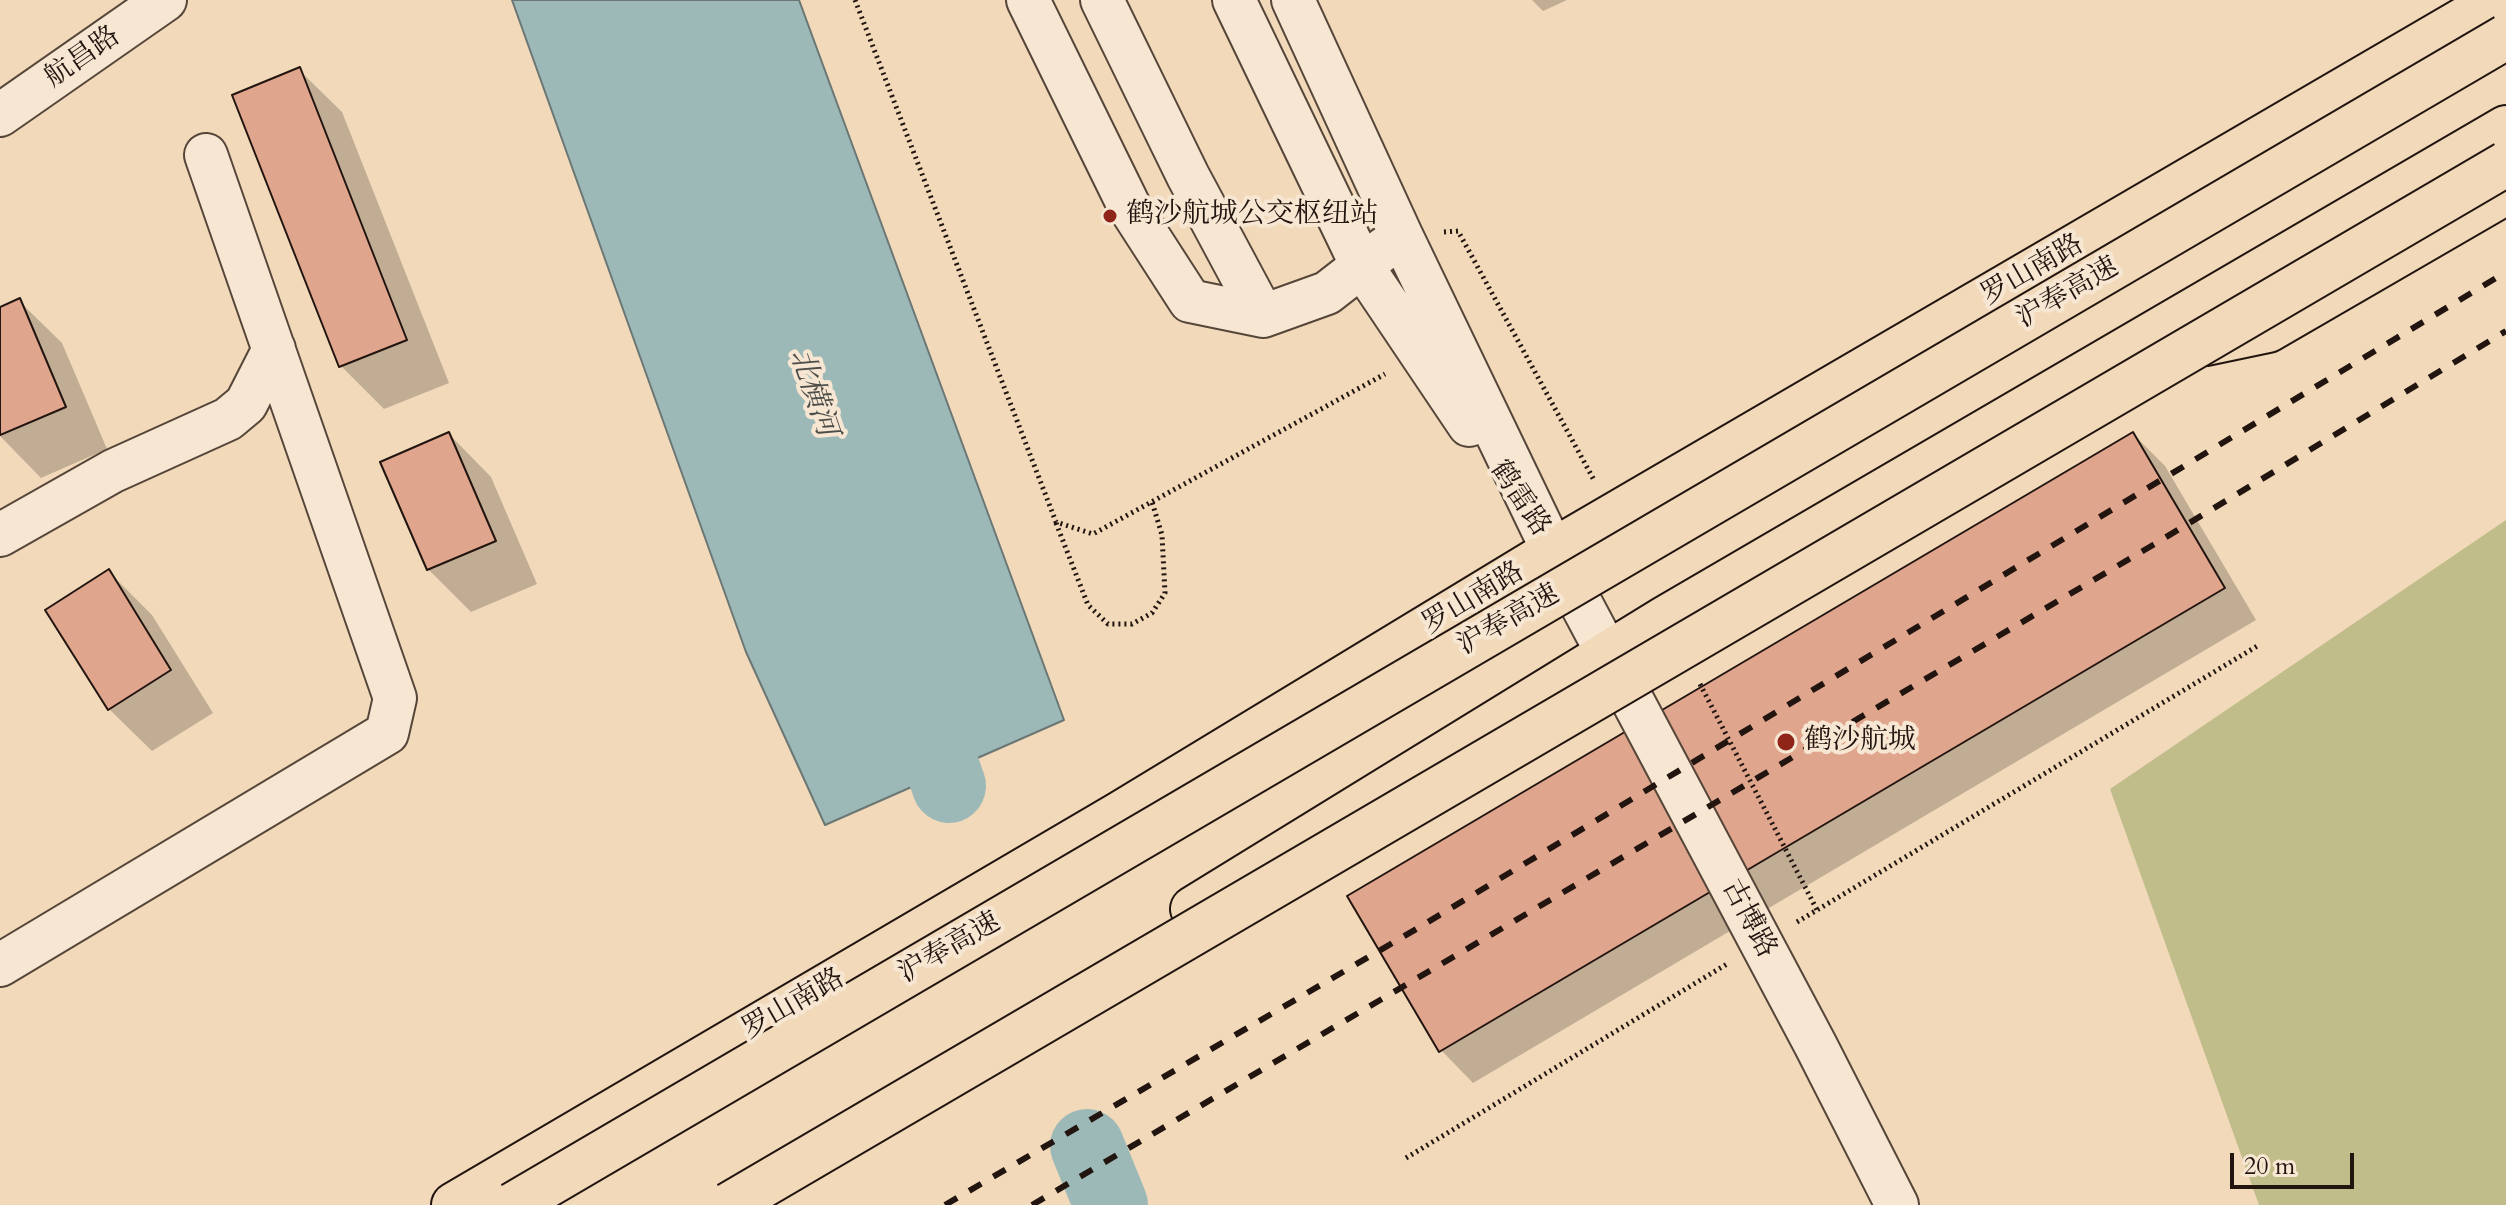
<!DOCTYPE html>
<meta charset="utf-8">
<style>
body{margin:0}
#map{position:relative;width:2506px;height:1205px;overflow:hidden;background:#f1d9ba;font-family:Cardo,serif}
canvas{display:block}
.scale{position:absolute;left:2230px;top:1153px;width:124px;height:36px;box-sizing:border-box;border:4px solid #221510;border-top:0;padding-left:10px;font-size:24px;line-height:28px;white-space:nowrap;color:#221510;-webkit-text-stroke:6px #f6e6d2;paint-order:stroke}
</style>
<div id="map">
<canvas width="2506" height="1205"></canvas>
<div class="scale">20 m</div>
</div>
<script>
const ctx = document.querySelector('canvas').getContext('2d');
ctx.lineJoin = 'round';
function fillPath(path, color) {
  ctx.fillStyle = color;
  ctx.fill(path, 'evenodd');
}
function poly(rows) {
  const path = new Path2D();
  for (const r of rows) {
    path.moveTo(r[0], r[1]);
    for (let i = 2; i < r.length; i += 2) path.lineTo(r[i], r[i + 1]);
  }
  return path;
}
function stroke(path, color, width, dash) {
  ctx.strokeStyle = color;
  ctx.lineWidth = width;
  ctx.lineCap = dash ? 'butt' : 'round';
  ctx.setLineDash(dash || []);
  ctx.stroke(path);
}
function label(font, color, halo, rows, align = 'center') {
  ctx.font = font + ' Cardo,"Noto Serif SC",serif';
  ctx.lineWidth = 8;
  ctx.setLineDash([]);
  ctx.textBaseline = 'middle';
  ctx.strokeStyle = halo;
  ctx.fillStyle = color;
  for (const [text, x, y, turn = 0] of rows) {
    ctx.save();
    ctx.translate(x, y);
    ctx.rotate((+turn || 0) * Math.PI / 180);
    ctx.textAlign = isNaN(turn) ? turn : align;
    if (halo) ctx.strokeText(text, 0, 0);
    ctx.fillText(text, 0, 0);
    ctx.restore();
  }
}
fillPath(poly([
 [2506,520,2506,1205,2259,1205,2110,789]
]), '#c1bd8b');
const water = poly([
 [512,0,799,0,1064,720,825,825,746,652,512,0]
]);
fillPath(water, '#9cb9b7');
stroke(water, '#6b7774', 2);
fillPath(poly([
 [1532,0,1567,0,1543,11],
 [299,70,342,112,449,383,384,409,341,366],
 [19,301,62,343,107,449,41,478,0,436,0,309],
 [449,434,491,477,537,584,471,612,428,569],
 [2133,434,2165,466,2256,620,1473,1083,1441,1050],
 [109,572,152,615,213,713,152,751,109,709]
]), '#0003');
stroke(poly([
 [911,677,949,786],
 [1087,1146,1111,1205]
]), '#9cb9b7', 74);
const building = poly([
 [300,67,407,340,339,367,232,95,300,67],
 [20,298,66,407,0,435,0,307,20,298],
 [449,432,496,541,427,570,380,462,449,432],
 [2133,432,2225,588,1439,1052,1347,896,2133,432],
 [109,569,171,670,108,710,45,610,109,569]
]);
fillPath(building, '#e0a58d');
stroke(building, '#221510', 2);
const minor = poly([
 [1028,0,1130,208,1190,301,1263,316,1327,293,1385,248],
 [1102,0,1188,176,1263,316],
 [1234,0,1362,266,1469,425],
 [1293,0,1401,235,1553,551,1816,1046,1897,1205],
 [0,115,165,0],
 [0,535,113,471,228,419,246,404,274,349],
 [0,965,387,733,395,698,206,155]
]);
const major = poly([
 [2206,343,2268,330,2506,192],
 [1193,909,1666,618,2506,128],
 [454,1205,1120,814,1553,551,2498,0]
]);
stroke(minor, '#56463a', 46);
stroke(major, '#221510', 48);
stroke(poly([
 [855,0,1056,522,1093,534,1385,374],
 [1444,232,1458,231,1594,480],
 [1056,523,1088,605,1108,624,1132,624,1152,613,1165,593,1162,535,1152,502],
 [1700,684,1817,910],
 [1797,922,2259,645],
 [1406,1158,1727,964]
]), '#221510', 5, [2, 4]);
stroke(minor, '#f6e6d2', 42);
stroke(major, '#f1d9ba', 44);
stroke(poly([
 [945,1205,1418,928,2506,272],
 [1032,1205,2153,545,2506,331]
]), '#221510', 6, [14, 14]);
const highwayBridge = poly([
 [513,1205,2506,37],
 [729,1205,2506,164]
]);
stroke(highwayBridge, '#221510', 48, []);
stroke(highwayBridge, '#f1d9ba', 44);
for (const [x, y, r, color] of [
 [1110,216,8,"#8f2418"],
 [1786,742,10,"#8f2418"]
]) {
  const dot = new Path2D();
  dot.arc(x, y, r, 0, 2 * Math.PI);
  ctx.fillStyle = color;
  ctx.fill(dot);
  stroke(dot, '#f6e6d2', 3);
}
label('28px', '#221510', '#f6e6d2', [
 ["航昌路",83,58,-35],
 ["罗山南路",2033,271,-30],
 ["沪奉高速",2068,294,-30],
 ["鹤雷路",1519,499,56],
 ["罗山南路",1474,599,-31],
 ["沪奉高速",1509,621,-30],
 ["古博路",1748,919,62],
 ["沪奉高速",950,949,-30],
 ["罗山南路",794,1005,-30]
]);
label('28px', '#221510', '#f6e6d2', [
 ["鹤沙航城公交枢纽站",1126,216],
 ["鹤沙航城",1804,742]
], 'left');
label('italic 30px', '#4d4e4a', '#f6e6d2', [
 ["北横河",812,393,71]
]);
</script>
